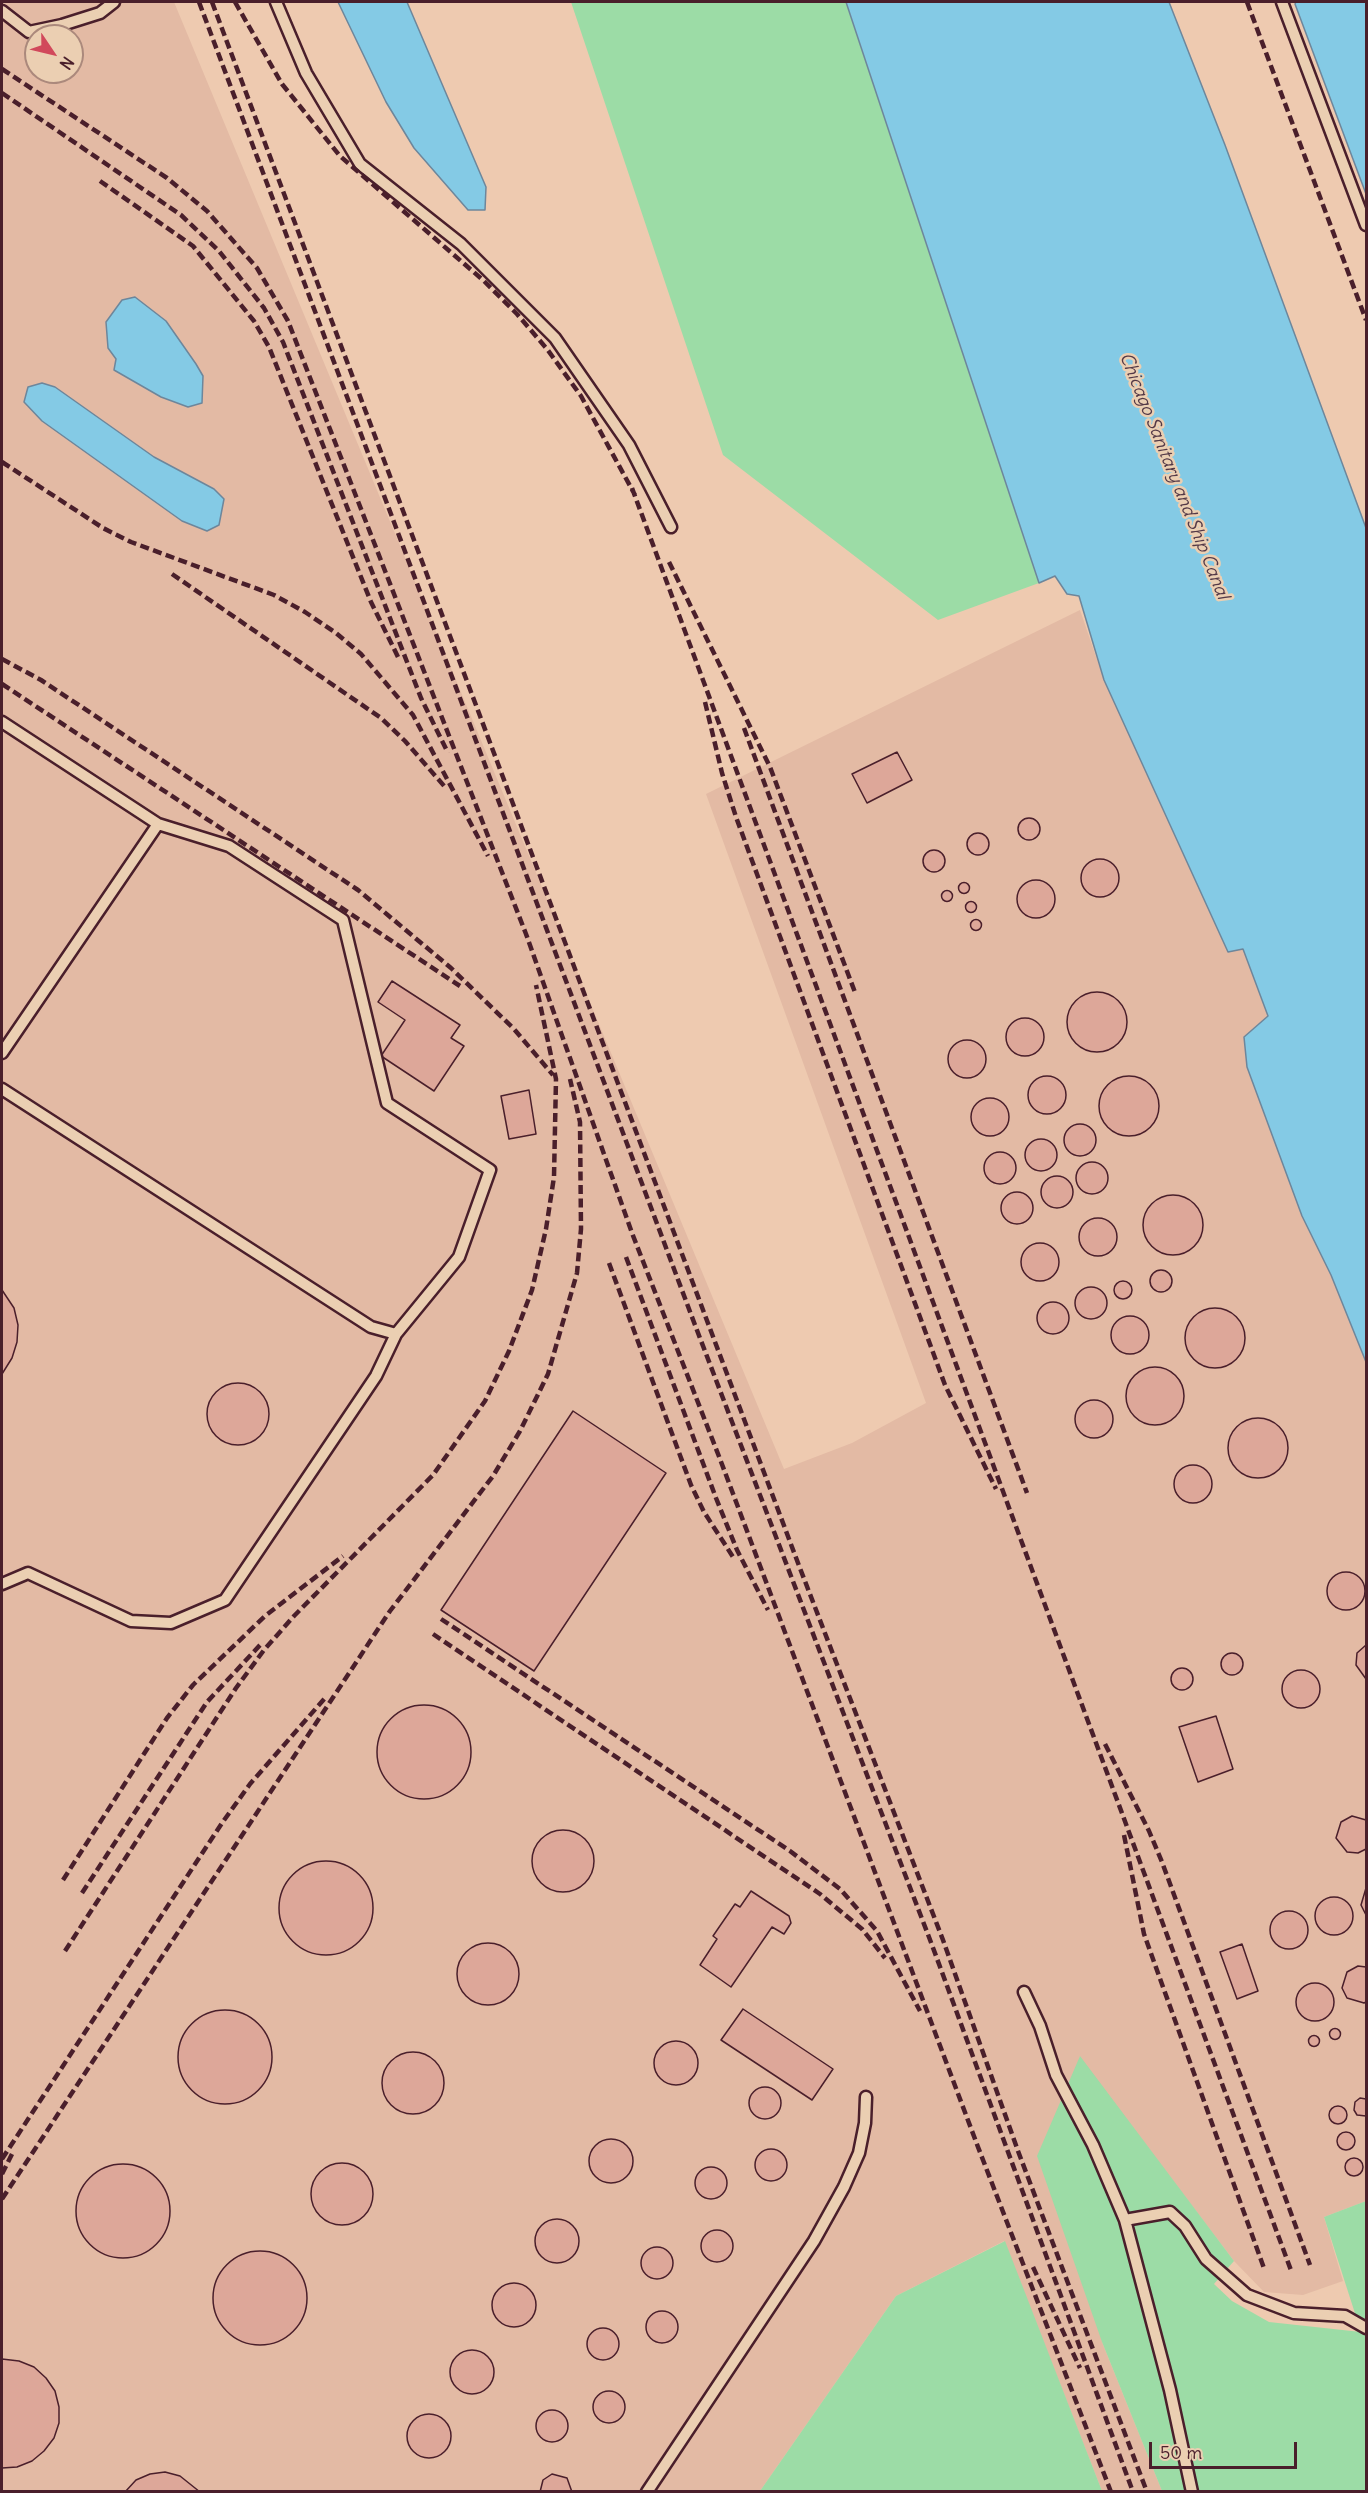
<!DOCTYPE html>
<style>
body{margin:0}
#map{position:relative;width:1368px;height:2493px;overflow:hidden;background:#eecab0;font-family:Delius,sans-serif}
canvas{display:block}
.frame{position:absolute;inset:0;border:3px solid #4a1f2b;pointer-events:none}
.north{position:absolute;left:24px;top:24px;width:60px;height:60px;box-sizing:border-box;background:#ebcfb2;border:2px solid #ab897c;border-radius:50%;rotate:125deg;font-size:16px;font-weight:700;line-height:24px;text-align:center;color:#4a1f2b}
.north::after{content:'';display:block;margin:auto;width:21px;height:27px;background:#d1495b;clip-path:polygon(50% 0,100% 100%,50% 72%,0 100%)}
.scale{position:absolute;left:1149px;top:2442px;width:148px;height:27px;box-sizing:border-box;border:3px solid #4a1f2b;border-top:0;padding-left:8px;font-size:18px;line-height:21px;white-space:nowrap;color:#4a1f2b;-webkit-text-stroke:4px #ebcfb2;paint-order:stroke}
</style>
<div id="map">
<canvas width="1368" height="2493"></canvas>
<div class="frame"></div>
<div class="north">N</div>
<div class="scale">50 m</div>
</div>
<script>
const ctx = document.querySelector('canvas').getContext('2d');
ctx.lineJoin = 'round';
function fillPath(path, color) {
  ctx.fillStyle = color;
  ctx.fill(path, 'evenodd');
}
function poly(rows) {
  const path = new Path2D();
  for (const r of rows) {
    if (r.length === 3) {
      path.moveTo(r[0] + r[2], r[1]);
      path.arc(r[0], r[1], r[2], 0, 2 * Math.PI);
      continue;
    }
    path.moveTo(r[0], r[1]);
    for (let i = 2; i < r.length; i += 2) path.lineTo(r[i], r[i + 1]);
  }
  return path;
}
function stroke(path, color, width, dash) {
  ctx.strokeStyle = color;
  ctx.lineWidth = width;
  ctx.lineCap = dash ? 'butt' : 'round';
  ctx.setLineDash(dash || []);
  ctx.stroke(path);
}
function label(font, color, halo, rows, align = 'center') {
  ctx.font = font + ' Delius,sans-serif';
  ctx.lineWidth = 5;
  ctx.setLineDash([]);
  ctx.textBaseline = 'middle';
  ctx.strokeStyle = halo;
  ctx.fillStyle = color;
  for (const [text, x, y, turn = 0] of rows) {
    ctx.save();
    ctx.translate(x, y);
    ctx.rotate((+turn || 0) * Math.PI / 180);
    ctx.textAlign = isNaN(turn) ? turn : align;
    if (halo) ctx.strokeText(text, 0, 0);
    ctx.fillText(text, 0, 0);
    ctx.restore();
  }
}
fillPath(poly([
 [2,2,174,2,784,1469,852,1443,926,1403,706,794,1080,610,1104,680,1228,952,1243,948,1268,1016,1244,1037,1331,1275,1366,1362,1366,2201,1324,2217,1343,2281,1303,2295,1264,2292,1234,2261,1079,2057,1102,2342,1162,2491,1102,2491,1004,2241,896,2296,760,2491,2,2492],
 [36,36,72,36,72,72,36,72]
]), '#e3baa4');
fillPath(poly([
 [571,2,846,2,1039,583,938,620,723,455],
 [1080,2056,1234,2261,1214,2284,1232,2301,1269,2322,1361,2332,1324,2217,1366,2201,1366,2491,1162,2491,1102,2342,1037,2156],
 [1005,2241,1102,2491,760,2491,896,2296]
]), '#9cdca6');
const water = poly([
 [338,2,407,2,486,187,485,210,468,210,414,148,386,102,338,2],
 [846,2,1169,2,1225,145,1366,528,1366,1362,1331,1275,1302,1216,1247,1067,1244,1037,1268,1016,1243,949,1228,952,1104,680,1079,596,1067,594,1055,576,1039,583,846,2],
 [1296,2,1366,2,1366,194,1295,4,1296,2],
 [135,297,166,321,196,364,203,376,202,403,188,407,161,397,114,370,116,359,108,348,106,322,122,300,135,297],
 [42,383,55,387,154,457,214,489,224,499,219,525,207,531,182,521,42,421,24,402,28,387,42,383]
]);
fillPath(water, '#84cae5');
stroke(water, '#6d869b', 1.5);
const building = poly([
 [897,752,912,780,867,803,852,774,897,752],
 [1029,829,11],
 [978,844,11],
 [934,861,11],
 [1100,878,19],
 [1036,899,19],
 [964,888,5.5],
 [947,896,5.5],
 [971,907,5.5],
 [976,925,5.5],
 [392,981,460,1025,451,1038,464,1046,434,1091,381,1056,405,1020,378,1002,392,981],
 [1097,1022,30],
 [1025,1037,19],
 [967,1059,19],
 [1129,1106,30],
 [1047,1095,19],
 [529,1090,536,1134,509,1139,501,1096,529,1090],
 [990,1117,19],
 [1080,1140,16],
 [1041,1155,16],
 [1000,1168,16],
 [1092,1178,16],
 [1057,1192,16],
 [1017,1208,16],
 [1173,1225,30],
 [1098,1237,19],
 [1040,1262,19],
 [1161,1281,11],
 [1123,1290,9],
 [1091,1303,16],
 [2,1290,14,1308,18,1325,17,1342,12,1358,2,1374,2,1290],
 [1053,1318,16],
 [1215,1338,30],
 [1130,1335,19],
 [1155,1396,29],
 [238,1414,31],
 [1094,1419,19],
 [573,1411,666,1473,534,1671,441,1610,573,1411],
 [1258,1448,30],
 [1193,1484,19],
 [1346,1591,19],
 [1366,1645,1366,1679,1356,1665,1357,1653,1366,1645],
 [1232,1664,11],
 [1182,1679,11],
 [1301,1689,19],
 [424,1752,47],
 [1216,1716,1233,1769,1198,1782,1179,1727,1216,1716],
 [1352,1816,1366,1820,1366,1849,1358,1853,1347,1852,1336,1838,1341,1822,1352,1816],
 [563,1861,31],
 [326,1908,47],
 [1366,1888,1366,1915,1361,1905,1366,1888],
 [751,1891,789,1916,791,1923,784,1934,772,1927,731,1987,700,1965,717,1939,713,1936,735,1904,740,1907,751,1891],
 [1334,1916,19],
 [1289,1930,19],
 [488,1974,31],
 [1242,1944,1258,1991,1237,1999,1220,1952,1242,1944],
 [1358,1966,1366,1967,1366,2002,1364,2003,1347,1998,1342,1988,1347,1972,1358,1966],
 [1315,2002,19],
 [743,2009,833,2069,812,2100,721,2040,743,2009],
 [225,2057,47],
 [1335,2034,5.5],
 [1314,2041,5.5],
 [676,2063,22],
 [413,2083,31],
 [765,2103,16],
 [1360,2098,1366,2099,1366,2116,1357,2115,1354,2110,1355,2102,1360,2098],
 [1338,2115,9],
 [1346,2141,9],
 [611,2161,22],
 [771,2165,16],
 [1354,2167,9],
 [342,2194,31],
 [123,2211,47],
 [711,2183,16],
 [557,2241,22],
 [717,2246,16],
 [657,2263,16],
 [260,2298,47],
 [514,2305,22],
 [662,2327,16],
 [603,2344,16],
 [472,2372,22],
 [2,2359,19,2361,34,2367,46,2378,55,2391,59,2407,59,2423,54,2438,44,2451,32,2461,17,2467,2,2468,2,2359],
 [609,2407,16],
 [552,2426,16],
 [429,2436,22],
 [165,2472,180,2476,200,2492,125,2492,136,2480,150,2474,165,2472],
 [552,2474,567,2478,572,2492,540,2492,543,2480,552,2474]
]);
fillPath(building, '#dda799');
stroke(building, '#4a1f2b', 1.5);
const lane = poly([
 [276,2,306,73,360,164,461,244,555,338,629,445,671,527],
 [1282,2,1366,225],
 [2,11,29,32,62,25,100,13,114,2],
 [2,722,158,824,229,846,343,920,387,1103,490,1170,459,1257,396,1334,376,1376,225,1600,171,1623,131,1621,28,1573,2,1584],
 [2,1053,158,824],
 [2,1089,371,1327,396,1334],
 [1024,1992,1040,2026,1056,2075,1093,2145,1125,2220,1170,2212,1185,2226,1206,2259,1247,2295,1294,2313,1345,2316,1366,2328],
 [1125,2220,1170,2390,1192,2492],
 [647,2492,814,2241,844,2187,859,2153,865,2123,866,2097]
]);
stroke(lane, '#4a1f2b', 15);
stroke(lane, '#ebcfb2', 10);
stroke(poly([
 [199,2,695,1325,932,1945,1133,2492],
 [212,2,798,1563,943,1940,1018,2151,1147,2492],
 [235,2,282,84,340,156,484,281,517,314,547,349,581,396,635,495],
 [1247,2,1366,320],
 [2,69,167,178,207,211,257,268,288,321,526,934,632,1233,720,1459,978,2147,1111,2492],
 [2,93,181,215,219,251,264,308,283,342,421,698,448,753],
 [100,181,193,246,254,321,269,347,371,602,399,659],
 [2,462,103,528,131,542,274,595,305,612,336,633,361,654,413,715,488,856],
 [632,488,1292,2273],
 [669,562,770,767,856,995],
 [172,574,381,718,405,741,445,787],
 [2,659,41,680,358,890,451,968,514,1029,553,1075],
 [2,684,460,986],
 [705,702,722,773,736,817,945,1385,996,1489],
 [744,728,1027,1493],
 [626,1257,716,1498,737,1550,768,1610],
 [609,1263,691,1485,704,1512,735,1560],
 [441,1619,790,1851,840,1889,877,1931,920,2011],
 [433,1634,820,1894,862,1929,885,1958],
 [1105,1744,1149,1831,1162,1862,1310,2265],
 [1124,1835,1144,1934,1265,2271],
 [63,1880,167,1718,193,1685,265,1616,343,1556],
 [82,1893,207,1702,261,1644],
 [65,1951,236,1688,264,1650,294,1616,433,1475,485,1401,509,1351,532,1290,546,1229,554,1177,556,1079,536,985],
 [2,2159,222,1823,250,1784,325,1698],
 [2,2174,12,2154],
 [2,2199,390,1611,493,1476,520,1431,548,1374,577,1273,581,1229,580,1122,570,1079],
 [1033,2267,1080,2368]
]), '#4a1f2b', 4.5, [9, 4.5]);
label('italic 18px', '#533947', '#ebcfb2', [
 ["Chicago Sanitary and Ship Canal",1174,476,68]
]);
</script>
